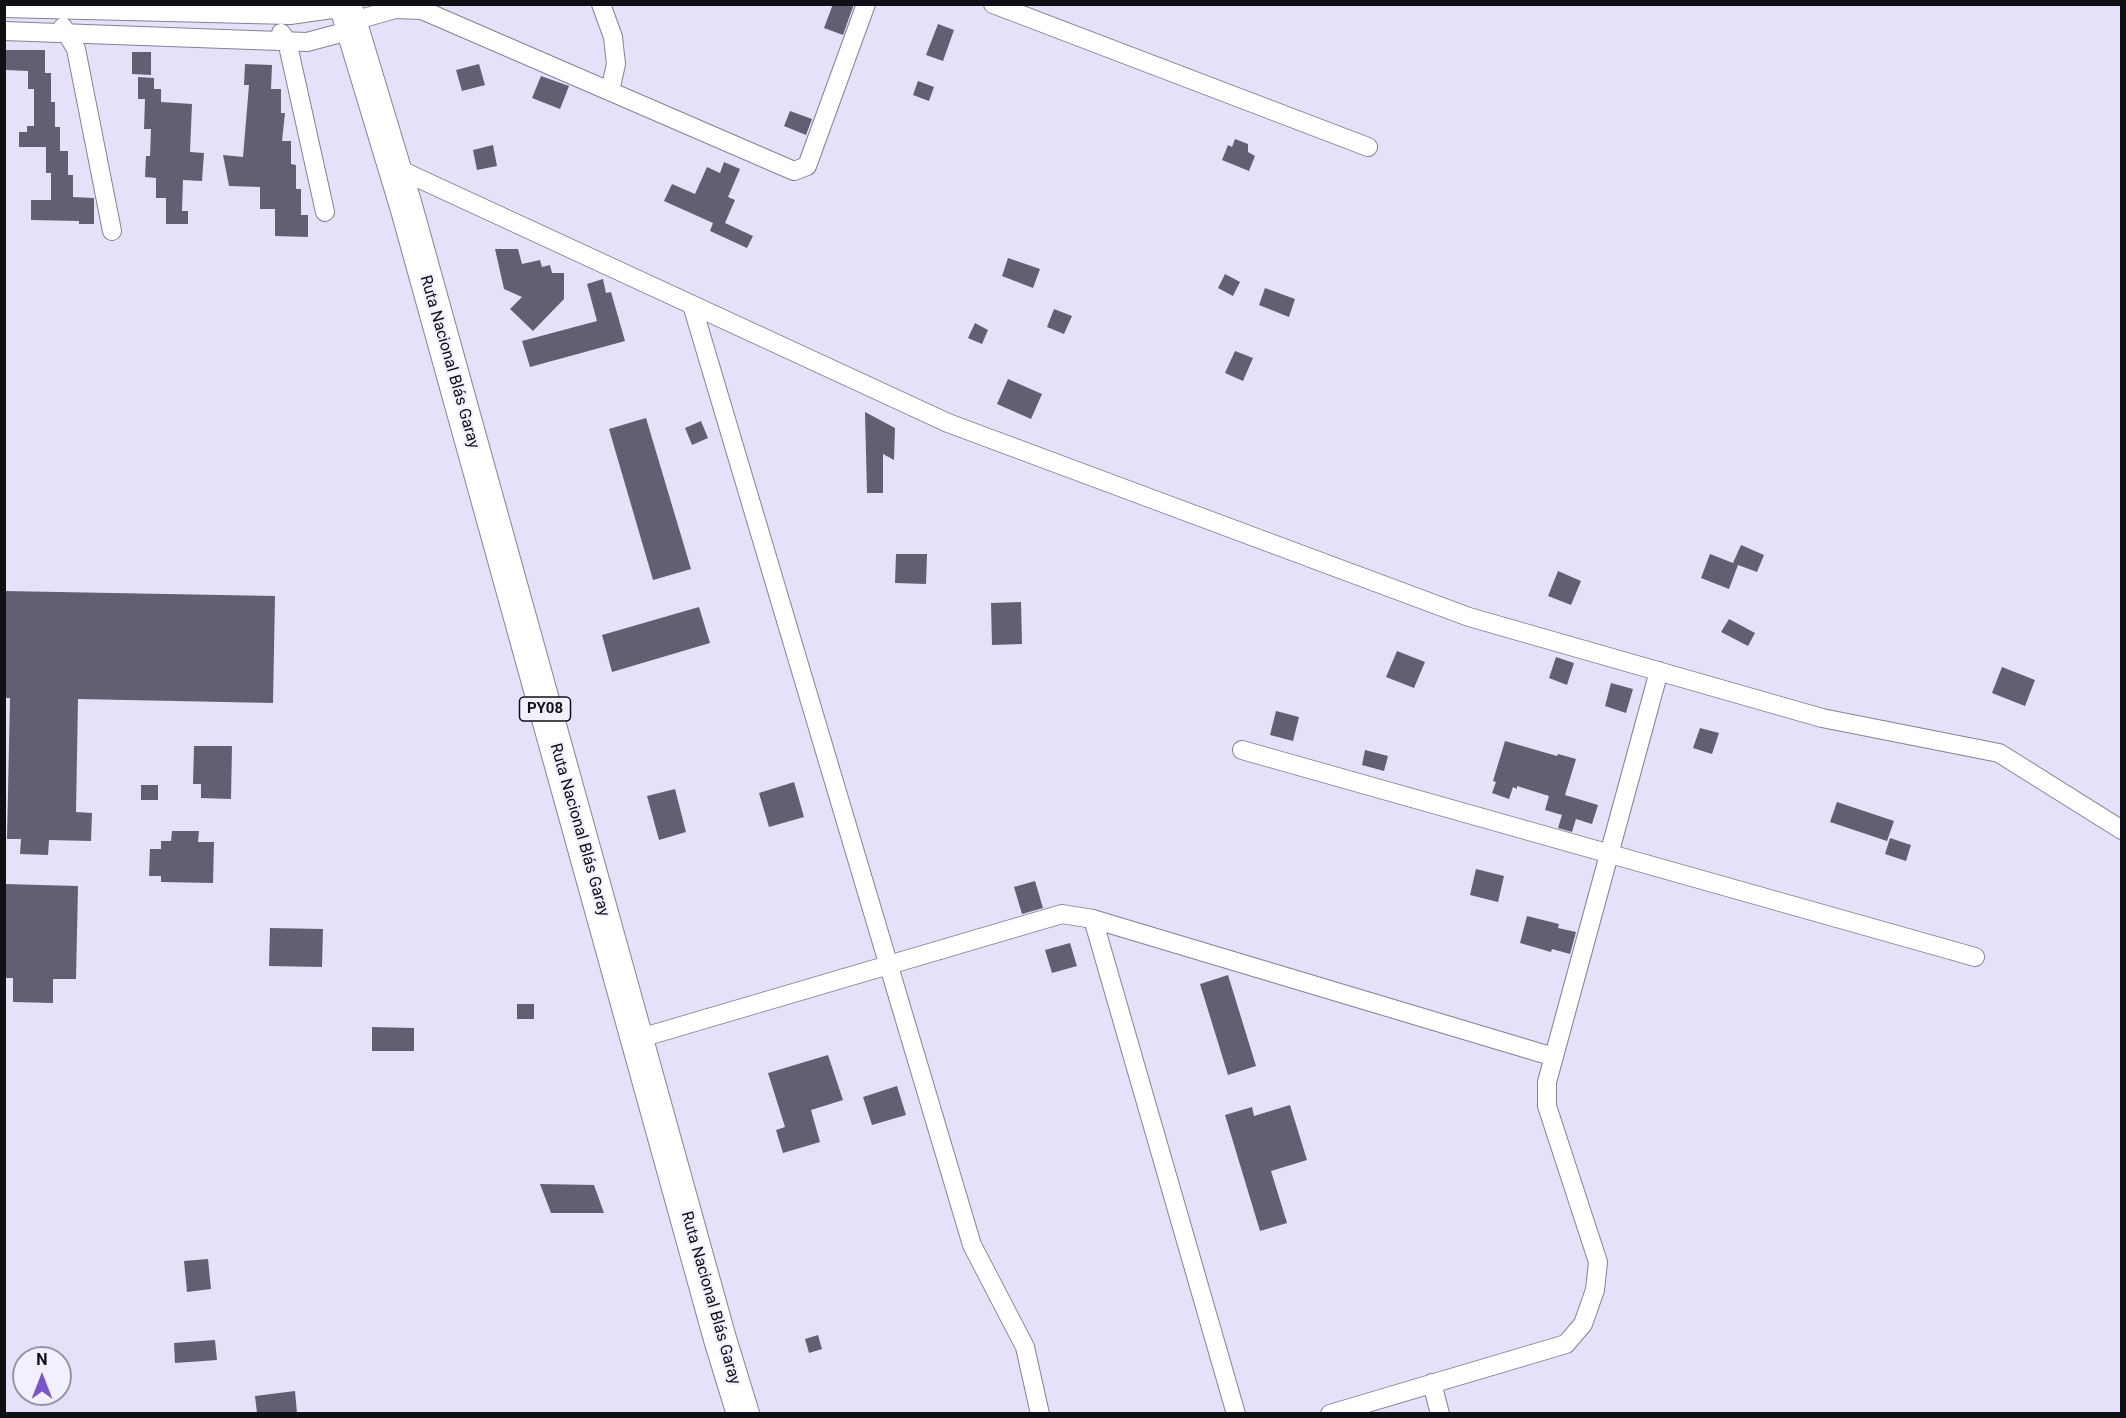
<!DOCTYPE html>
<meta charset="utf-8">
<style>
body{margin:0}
#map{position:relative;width:2126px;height:1418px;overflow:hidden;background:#e6e1f8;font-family:Roboto,sans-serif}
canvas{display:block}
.frame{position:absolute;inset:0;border:6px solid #100f16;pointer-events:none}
.north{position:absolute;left:12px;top:1346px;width:60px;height:60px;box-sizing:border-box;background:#f2f0fe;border:2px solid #9896a1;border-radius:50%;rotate:0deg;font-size:16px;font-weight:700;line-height:24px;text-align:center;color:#100f16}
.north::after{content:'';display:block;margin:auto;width:21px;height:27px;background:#7b53cc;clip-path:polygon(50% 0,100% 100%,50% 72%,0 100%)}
</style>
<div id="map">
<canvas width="2126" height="1418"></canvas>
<div class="frame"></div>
<div class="north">N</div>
</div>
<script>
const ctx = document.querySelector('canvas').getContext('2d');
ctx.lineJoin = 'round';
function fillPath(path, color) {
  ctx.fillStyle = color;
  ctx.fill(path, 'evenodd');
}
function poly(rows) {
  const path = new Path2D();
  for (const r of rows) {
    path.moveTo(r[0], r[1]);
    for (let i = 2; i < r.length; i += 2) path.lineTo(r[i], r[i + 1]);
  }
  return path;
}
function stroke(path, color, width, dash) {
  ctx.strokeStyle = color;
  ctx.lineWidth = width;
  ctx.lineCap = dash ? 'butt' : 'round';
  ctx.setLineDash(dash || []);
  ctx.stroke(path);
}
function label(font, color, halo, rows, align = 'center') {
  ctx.font = font + ' Roboto,sans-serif';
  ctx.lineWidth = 4.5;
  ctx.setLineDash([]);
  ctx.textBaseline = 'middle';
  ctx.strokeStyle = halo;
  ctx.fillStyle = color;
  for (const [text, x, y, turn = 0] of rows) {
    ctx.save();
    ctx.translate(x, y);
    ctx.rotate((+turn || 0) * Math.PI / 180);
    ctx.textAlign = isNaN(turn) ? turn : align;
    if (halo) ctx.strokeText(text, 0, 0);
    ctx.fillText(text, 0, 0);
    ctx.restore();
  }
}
fillPath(poly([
 [833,4,854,4,843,35,824,28],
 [938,24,954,30,943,61,926,55],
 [6,50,45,50,45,73,51,73,51,102,55,102,55,127,60,127,60,151,68,151,68,175,73,175,73,197,94,198,94,224,79,224,79,221,31,220,31,200,51,200,51,173,46,173,46,147,19,147,19,132,27,132,27,126,34,126,34,89,28,89,28,71,6,70],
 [132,52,151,52,151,75,132,74],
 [245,64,272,65,271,89,281,89,281,113,285,113,282,141,291,141,291,164,296,165,296,189,301,189,301,215,308,215,308,237,275,236,275,209,260,209,260,187,229,186,223,155,243,157,249,85,244,85],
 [479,64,485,85,462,91,456,70],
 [541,76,569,86,560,109,532,98],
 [138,77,154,78,154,89,161,89,161,102,192,104,190,152,204,153,202,181,183,180,182,211,188,211,188,224,166,224,166,198,156,198,156,178,145,177,146,156,150,156,151,129,144,129,145,99,138,99],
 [918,81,934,87,929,101,913,95],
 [790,111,812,119,806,135,784,126],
 [1235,139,1248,144,1248,152,1255,156,1249,171,1222,160,1228,145,1232,147],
 [493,145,497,166,477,170,473,150],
 [724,162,740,169,728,197,735,200,725,223,753,236,747,248,710,231,713,223,664,201,672,184,695,194,707,167,720,173],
 [495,249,518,249,522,264,540,260,542,267,550,265,552,273,564,273,564,299,533,331,510,309,522,297,504,289],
 [1008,258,1040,269,1033,288,1002,276],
 [1225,274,1240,282,1233,296,1218,288],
 [603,279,606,293,611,292,625,341,530,367,522,341,597,321,587,284],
 [1265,288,1295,299,1289,317,1259,305],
 [1054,309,1072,316,1064,334,1047,327],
 [975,323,988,330,982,344,968,338],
 [1235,351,1253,358,1243,381,1225,373],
 [1008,379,1042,394,1031,419,997,404],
 [865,412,895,428,894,460,883,454,883,493,867,493],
 [646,418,691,569,653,580,609,429],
 [701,421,708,438,692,445,685,428],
 [1741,545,1764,555,1757,572,1738,565,1729,589,1701,578,1710,554,1733,563],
 [896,554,927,554,926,584,895,583],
 [1558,571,1581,581,1571,605,1548,596],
 [4,591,275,596,273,703,78,699,76,812,92,813,91,841,49,840,48,855,20,854,21,839,7,839,10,698,4,698],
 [1021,602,1022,644,992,645,991,603],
 [699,607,710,643,612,672,602,635],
 [1729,619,1755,633,1748,646,1721,632],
 [1397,651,1425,662,1414,688,1386,677],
 [1556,657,1574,663,1567,685,1549,678],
 [2002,667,2035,680,2025,706,1992,693],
 [1611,683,1633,689,1626,713,1605,706],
 [1276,711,1299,717,1293,741,1270,735],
 [1700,728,1719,733,1712,754,1693,748],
 [1505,741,1557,756,1558,754,1576,759,1565,795,1598,805,1592,824,1576,819,1572,832,1558,828,1562,815,1545,810,1549,796,1517,786,1517,789,1513,787,1509,799,1492,793,1496,782,1493,781],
 [194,746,232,746,231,799,201,798,201,784,193,784],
 [1365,750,1388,756,1384,771,1362,765],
 [794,782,804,817,769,827,759,793],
 [141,785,158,785,158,800,141,800],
 [675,789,686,832,659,840,647,796],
 [1837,802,1894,821,1887,841,1830,822],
 [172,831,199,831,198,842,214,842,213,883,161,882,161,876,149,876,150,849,161,849,161,841,171,841],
 [1890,838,1911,845,1906,861,1885,854],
 [1476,869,1504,876,1498,902,1470,895],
 [1035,881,1043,908,1022,914,1014,887],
 [4,884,78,886,76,979,53,979,53,1003,13,1002,13,978,4,978],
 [1527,916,1559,924,1558,928,1576,932,1570,954,1552,949,1551,952,1520,943],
 [270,928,323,929,322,967,269,966],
 [1070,943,1077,966,1052,973,1045,950],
 [1228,975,1256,1066,1228,1075,1200,984],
 [517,1004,534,1004,534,1019,517,1019],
 [372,1027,414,1028,414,1051,372,1051],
 [828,1055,843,1100,811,1110,820,1142,783,1153,776,1130,785,1127,768,1073],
 [897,1086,906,1115,872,1125,863,1097],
 [1290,1105,1307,1160,1271,1171,1287,1223,1260,1231,1225,1115,1252,1107,1254,1116],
 [540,1184,594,1185,604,1213,551,1213],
 [208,1259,211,1289,187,1292,184,1261],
 [818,1335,822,1349,809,1353,805,1339],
 [215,1340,217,1360,175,1363,174,1343],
 [295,1391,297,1413,257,1413,255,1396]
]), '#635f73');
const minor = poly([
 [601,4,613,37,616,64,610,91],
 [993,4,1368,147],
 [4,8,290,15,346,7],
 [350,22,395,9,422,10,794,171,807,166,866,4],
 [63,27,76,49,112,231],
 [4,31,307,42,352,30],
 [281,33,287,41,325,212],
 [394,167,948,423,1469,617,1822,718,1999,753,2122,830],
 [692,305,972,1245,1025,1347,1040,1414],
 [1242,750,1975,957],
 [1093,919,1236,1414],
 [637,1039,1062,914,1093,919,1554,1057],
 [1432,1383,1440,1414],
 [1330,1414,1566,1344,1583,1324,1595,1290,1598,1262,1547,1106,1547,1082,1659,671]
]);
const trunk = poly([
 [345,4,406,206,720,1339,743,1414]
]);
stroke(minor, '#858196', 20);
stroke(trunk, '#858196', 34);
stroke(minor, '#fff', 18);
stroke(trunk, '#fff', 32);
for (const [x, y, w] of [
 [545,709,51]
]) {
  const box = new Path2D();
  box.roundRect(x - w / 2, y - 12, w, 24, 4.5);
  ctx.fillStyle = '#f2f0fe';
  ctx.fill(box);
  stroke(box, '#100f16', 1.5);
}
label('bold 15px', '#100f16', null, [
 ["PY08",545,709]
]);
label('16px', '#100f16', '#f2f0fe', [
 ["Ruta Nacional Blás Garay",449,362,74],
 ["Ruta Nacional Blás Garay",579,830,74],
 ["Ruta Nacional Blás Garay",710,1298,74]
]);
</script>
